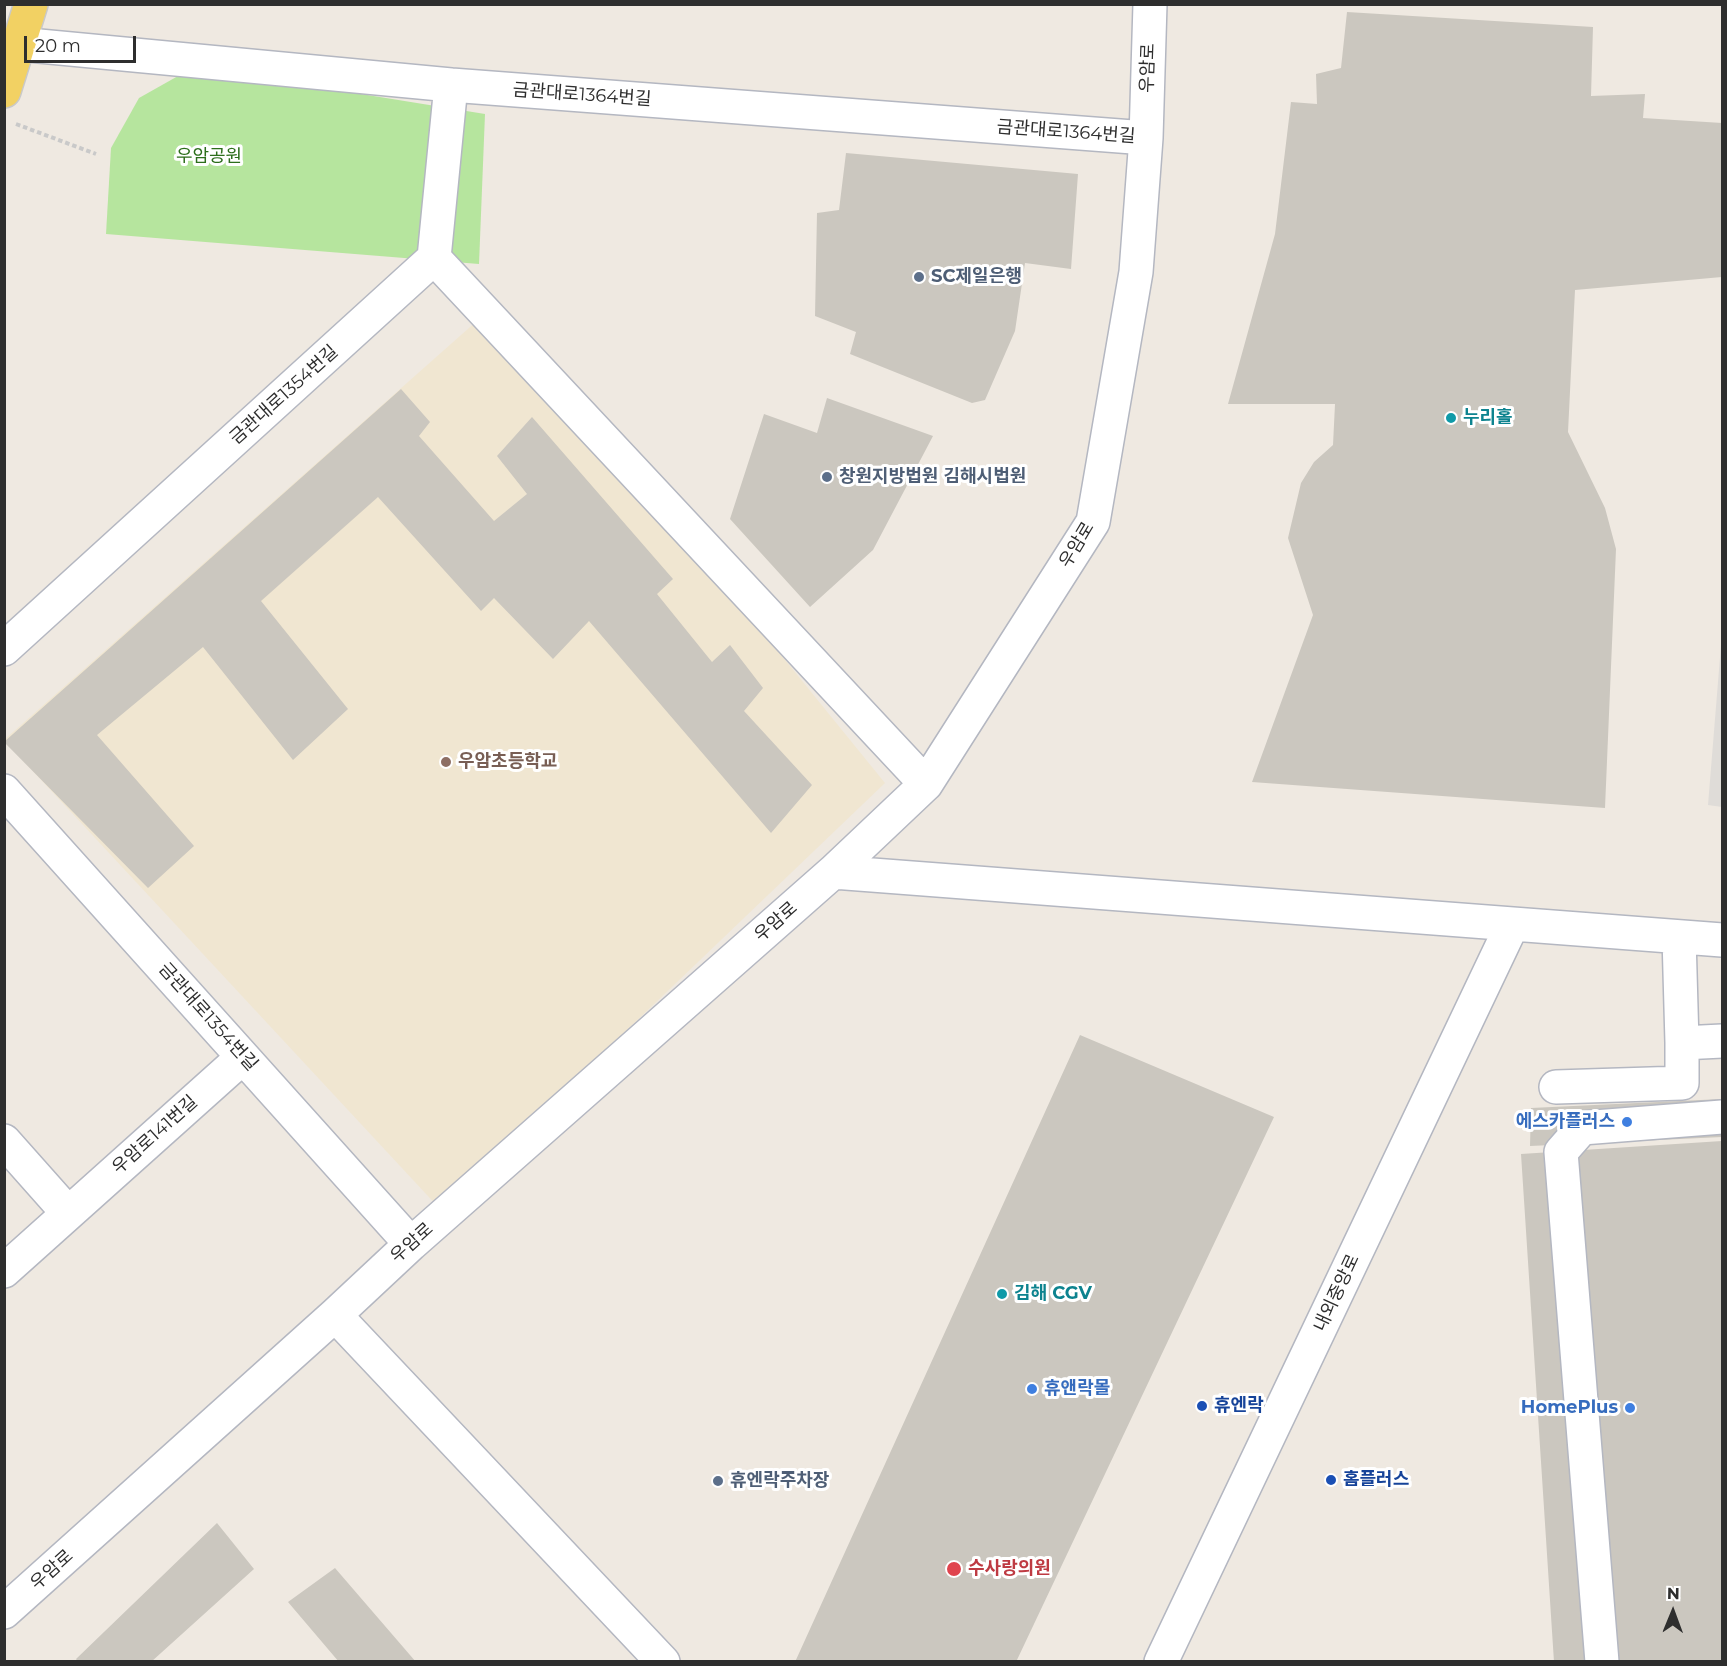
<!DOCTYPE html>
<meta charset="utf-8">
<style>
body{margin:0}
#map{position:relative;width:1727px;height:1666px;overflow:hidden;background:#efe9e1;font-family:Montserrat,sans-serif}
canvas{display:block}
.frame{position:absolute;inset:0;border:6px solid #2e2e2e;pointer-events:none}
.north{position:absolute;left:1643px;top:1582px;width:60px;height:60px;-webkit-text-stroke:4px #fff;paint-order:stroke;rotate:1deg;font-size:16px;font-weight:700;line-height:24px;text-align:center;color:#2e2e2e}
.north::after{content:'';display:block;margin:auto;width:21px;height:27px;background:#2e2e2e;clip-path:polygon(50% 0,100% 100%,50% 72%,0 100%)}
.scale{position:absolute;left:24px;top:36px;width:112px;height:27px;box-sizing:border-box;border:3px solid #2e2e2e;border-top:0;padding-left:8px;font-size:18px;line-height:21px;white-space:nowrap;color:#2e2e2e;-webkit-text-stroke:4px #fff;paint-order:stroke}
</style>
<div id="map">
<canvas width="1727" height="1666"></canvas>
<div class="frame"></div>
<div class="north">N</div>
<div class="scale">20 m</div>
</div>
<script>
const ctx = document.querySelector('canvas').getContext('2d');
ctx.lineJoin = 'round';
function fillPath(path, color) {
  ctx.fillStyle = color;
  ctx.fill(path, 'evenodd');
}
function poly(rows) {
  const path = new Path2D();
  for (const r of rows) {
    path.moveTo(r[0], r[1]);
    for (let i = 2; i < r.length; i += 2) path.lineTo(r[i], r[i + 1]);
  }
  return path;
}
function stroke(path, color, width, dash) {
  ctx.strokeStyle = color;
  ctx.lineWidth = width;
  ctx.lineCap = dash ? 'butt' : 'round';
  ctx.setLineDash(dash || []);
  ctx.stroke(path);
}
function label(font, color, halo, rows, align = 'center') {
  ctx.font = font + ' Montserrat,"Noto Sans KR",sans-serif';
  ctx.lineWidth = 6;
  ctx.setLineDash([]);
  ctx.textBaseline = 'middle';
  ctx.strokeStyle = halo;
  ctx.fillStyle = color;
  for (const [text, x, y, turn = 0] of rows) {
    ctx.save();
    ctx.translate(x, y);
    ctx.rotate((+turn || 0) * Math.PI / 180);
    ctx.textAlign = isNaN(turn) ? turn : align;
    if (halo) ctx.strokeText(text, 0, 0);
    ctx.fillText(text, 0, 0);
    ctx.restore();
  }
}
fillPath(poly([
 [496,304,885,783,440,1209,4,740]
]), '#f0e6d1');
fillPath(poly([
 [194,67,485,114,479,264,106,234,111,148,139,98]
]), '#b6e59e');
fillPath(poly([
 [1722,633,1722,807,1708,805]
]), '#dfdcd8');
fillPath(poly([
 [1347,12,1593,27,1591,96,1645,94,1643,118,1722,123,1722,277,1575,290,1568,432,1605,508,1616,549,1605,808,1252,782,1313,615,1288,538,1301,483,1314,462,1333,445,1335,404,1228,404,1275,234,1291,102,1317,104,1316,74,1341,68],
 [846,153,1078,174,1071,269,1025,263,1015,331,985,400,972,403,850,354,856,332,815,316,817,213,839,210],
 [401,389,430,422,419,436,494,521,527,494,497,456,532,417,673,579,657,594,712,662,730,645,763,688,744,711,812,785,771,833,589,621,553,659,494,598,481,611,378,497,261,601,348,709,293,760,203,647,97,735,194,846,148,888,4,742],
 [827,398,933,436,873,550,810,607,730,519,764,414,817,433],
 [1080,1035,1274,1117,1016,1662,795,1662],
 [1722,1099,1722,1137,1530,1146,1531,1108],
 [1722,1141,1722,1662,1554,1662,1521,1154],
 [217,1523,254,1569,151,1662,78,1662,76,1659],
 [335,1568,416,1662,339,1662,288,1602]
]), '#cbc7bf');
const minor = poly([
 [18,44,451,85,1146,138],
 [434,258,926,784],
 [4,649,434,258,451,85],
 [4,791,411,1244],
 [833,872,1722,940],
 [1679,937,1682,1043,1722,1041],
 [1556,1087,1682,1083,1682,1043],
 [4,1141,68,1213],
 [4,1271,243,1057],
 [335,1315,663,1662],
 [4,1612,335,1315,411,1244,833,872,926,784,1093,522,1136,272,1146,138,1150,4],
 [1161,1662,1512,925],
 [1602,1662,1561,1152,1582,1128,1722,1117]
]);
const major = poly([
 [4,91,31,4]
]);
stroke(minor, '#b4b7c1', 36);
stroke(major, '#c9c9c9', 36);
stroke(poly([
 [16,124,96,154]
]), '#c9c9c9', 4, [4.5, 3]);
stroke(minor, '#fff', 33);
stroke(major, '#f2d163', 33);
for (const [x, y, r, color] of [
 [919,277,6,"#5c6f8a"],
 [1451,418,6,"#0f9aa8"],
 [827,477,6,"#5c6f8a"],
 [446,762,6,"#8d6e63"],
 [1627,1122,6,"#3f7fe0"],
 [1002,1294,6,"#0f9aa8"],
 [1032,1389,6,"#3f7fe0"],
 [1202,1406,6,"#1a4fb4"],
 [1630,1408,6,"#3f7fe0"],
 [1331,1480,6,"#1a4fb4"],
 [718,1481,6,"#5c6f8a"],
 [954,1569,8,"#e0444e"]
]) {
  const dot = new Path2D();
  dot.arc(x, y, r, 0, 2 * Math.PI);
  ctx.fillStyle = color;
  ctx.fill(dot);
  stroke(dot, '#fff', 2);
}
label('18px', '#2e2e2e', '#fff', [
 ["우암로",1148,68,-88],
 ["금관대로1364번길",582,95,4],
 ["금관대로1364번길",1066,132,4],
 ["금관대로1354번길",284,395,-42],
 ["우암로",1077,545,-59],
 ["우암로",776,922,-41],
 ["금관대로1354번길",208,1017,48],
 ["우암로141번길",155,1135,-42],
 ["우암로",412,1243,-42],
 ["내외중앙로",1337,1293,-65],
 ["우암로",52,1570,-42]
]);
label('18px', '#2c6e1b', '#fff', [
 ["우암공원",209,157]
]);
label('bold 18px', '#4e5e75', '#fff', [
 ["SC제일은행",931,277],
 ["창원지방법원 김해시법원",839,477],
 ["휴엔락주차장",730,1481]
], 'left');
label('bold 18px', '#0d838f', '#fff', [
 ["누리홀",1463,418],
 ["김해 CGV",1014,1294]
], 'left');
label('bold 18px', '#785e54', '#fff', [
 ["우암초등학교",458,762]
], 'left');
label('bold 18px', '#366cbe', '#fff', [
 ["에스카플러스",1615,1122],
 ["휴앤락몰",1044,1389,"left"],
 ["HomePlus",1618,1408]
], 'right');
label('bold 18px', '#164399', '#fff', [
 ["휴엔락",1214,1406],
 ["홈플러스",1343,1480]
], 'left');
label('bold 18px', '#be3a42', '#fff', [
 ["수사랑의원",968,1569]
], 'left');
</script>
